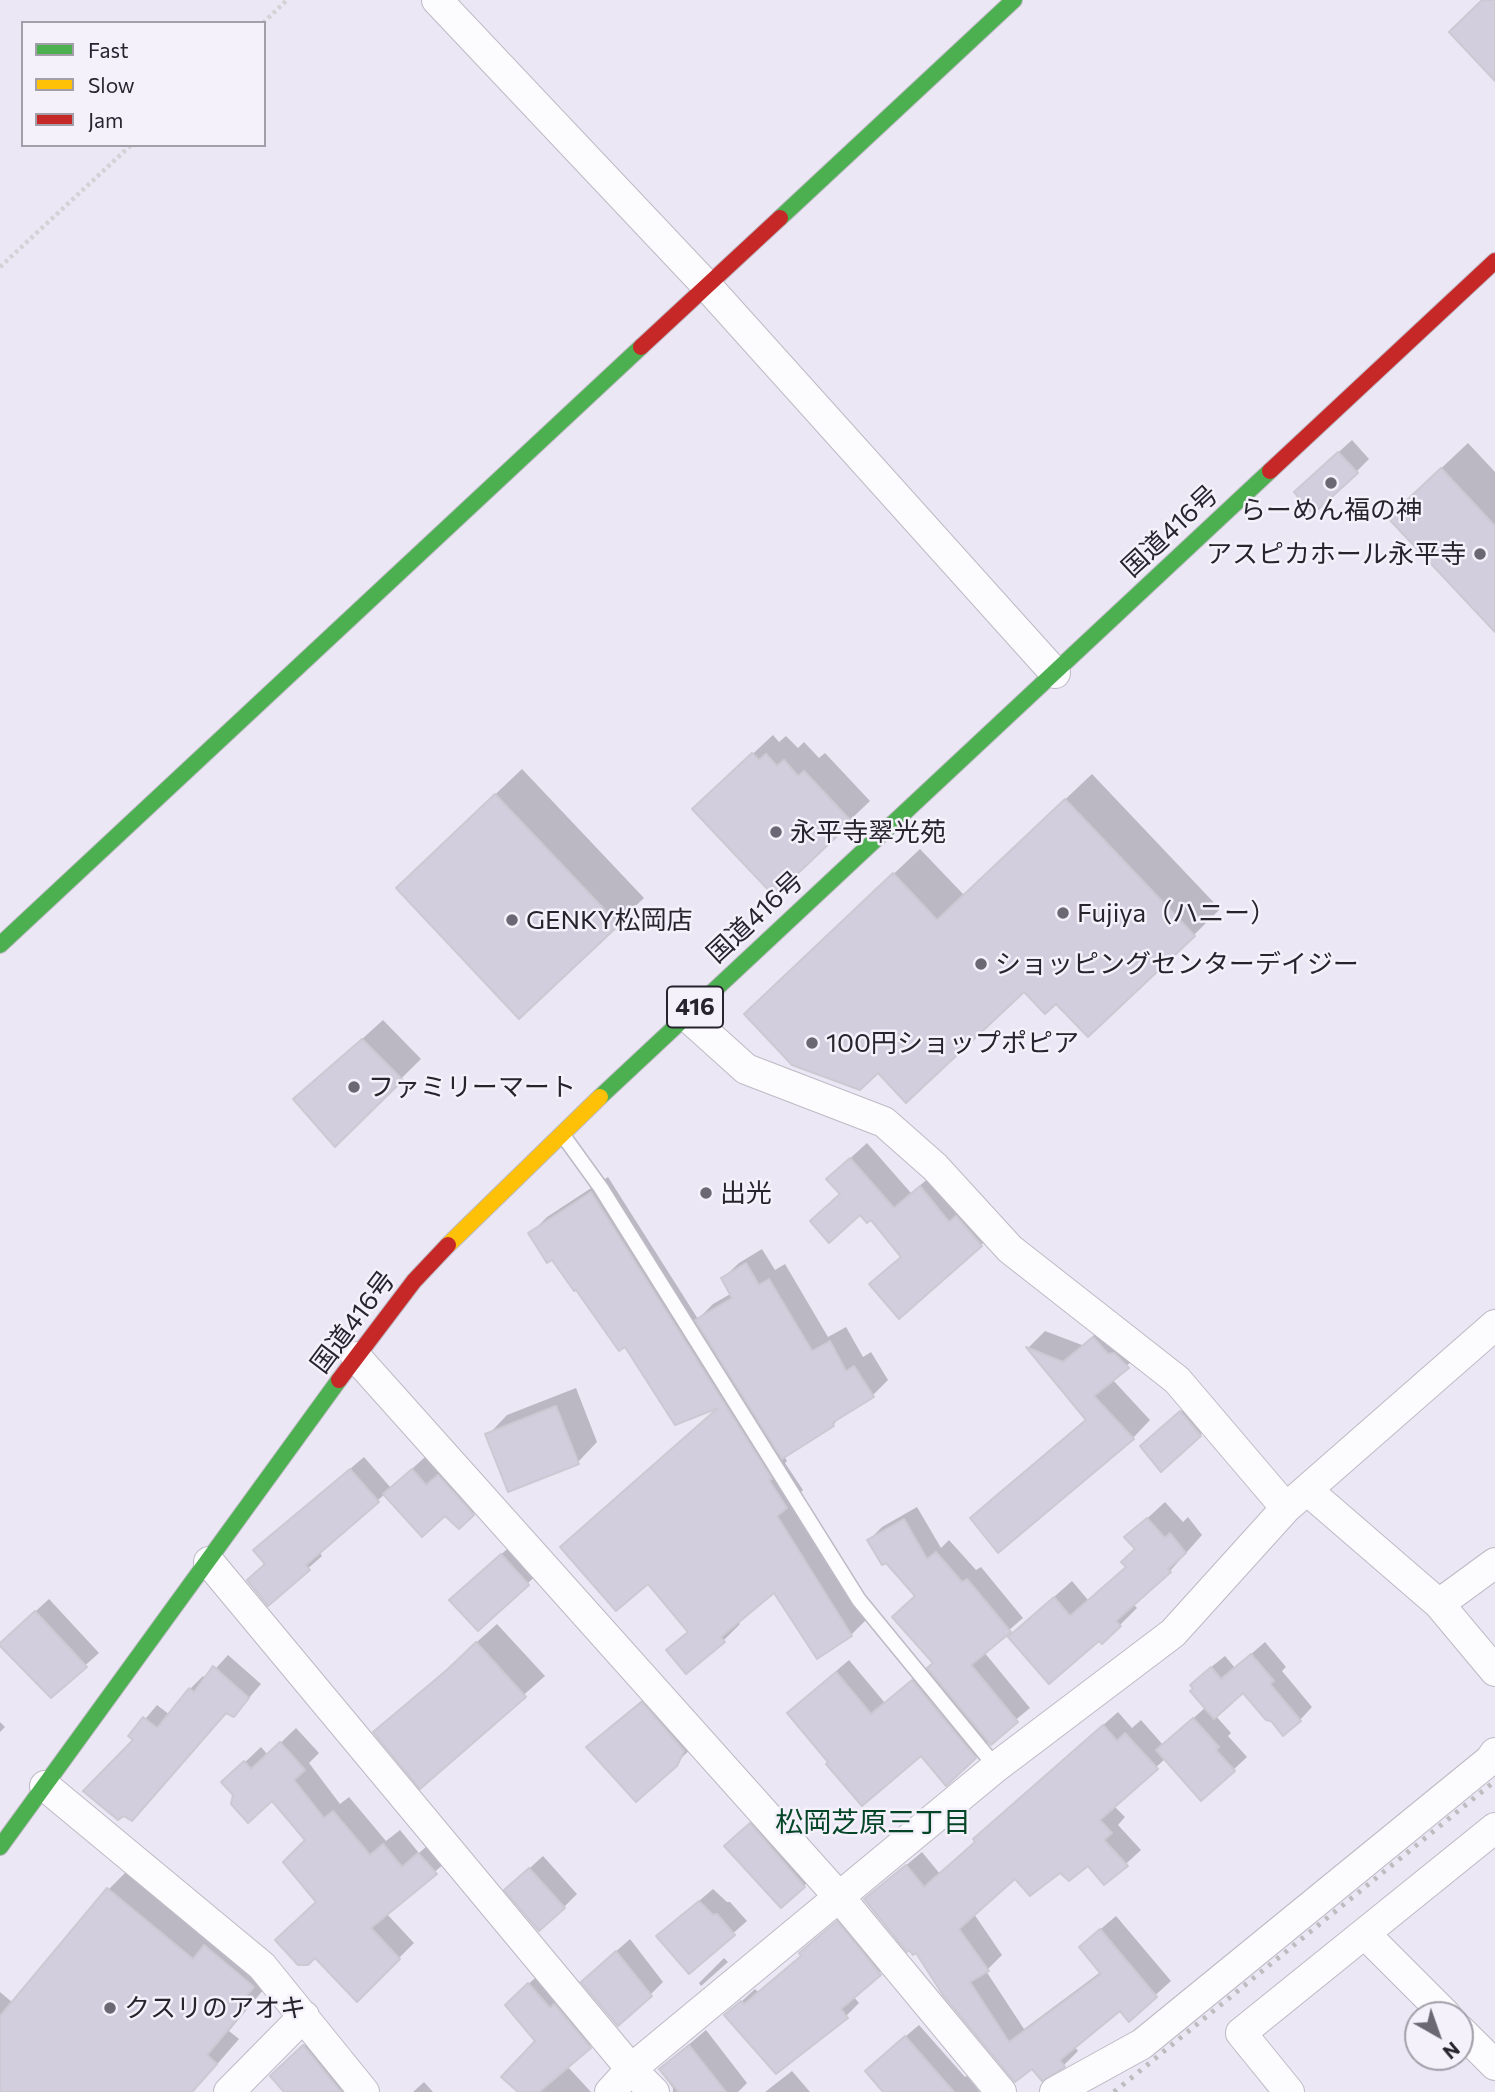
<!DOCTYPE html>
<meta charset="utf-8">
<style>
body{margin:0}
#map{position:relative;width:1495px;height:2092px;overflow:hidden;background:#ebe7f4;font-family:Commissioner,sans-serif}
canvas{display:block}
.legend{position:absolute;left:21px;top:21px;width:245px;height:126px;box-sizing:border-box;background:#f4f1fb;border:2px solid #a29fa9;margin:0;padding:9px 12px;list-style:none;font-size:21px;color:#27242e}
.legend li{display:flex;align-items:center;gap:14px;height:35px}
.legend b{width:35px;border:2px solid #a29fa9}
.north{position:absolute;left:1404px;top:2001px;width:70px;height:70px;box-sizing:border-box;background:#f4f1fb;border:2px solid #a29fa9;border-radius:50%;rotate:140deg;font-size:19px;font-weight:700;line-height:28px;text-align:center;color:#27242e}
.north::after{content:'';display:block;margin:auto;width:24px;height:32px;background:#6c6873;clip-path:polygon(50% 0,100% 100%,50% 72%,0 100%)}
</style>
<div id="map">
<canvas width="1495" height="2092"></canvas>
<ul class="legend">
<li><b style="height:9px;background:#4caf50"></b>Fast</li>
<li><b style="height:9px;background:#ffc107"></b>Slow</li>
<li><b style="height:9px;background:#c62828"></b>Jam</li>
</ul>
<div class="north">N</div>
</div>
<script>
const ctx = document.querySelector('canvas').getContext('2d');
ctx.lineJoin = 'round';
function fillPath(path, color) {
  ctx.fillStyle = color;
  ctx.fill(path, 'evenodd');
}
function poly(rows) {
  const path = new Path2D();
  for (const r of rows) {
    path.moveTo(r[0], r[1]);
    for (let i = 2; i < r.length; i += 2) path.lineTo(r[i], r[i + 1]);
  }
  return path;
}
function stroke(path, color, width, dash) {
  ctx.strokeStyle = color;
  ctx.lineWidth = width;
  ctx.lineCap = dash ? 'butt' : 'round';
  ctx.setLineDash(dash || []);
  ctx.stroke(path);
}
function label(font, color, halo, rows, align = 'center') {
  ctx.font = font + ' Commissioner,"Noto Sans JP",sans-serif';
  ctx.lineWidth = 5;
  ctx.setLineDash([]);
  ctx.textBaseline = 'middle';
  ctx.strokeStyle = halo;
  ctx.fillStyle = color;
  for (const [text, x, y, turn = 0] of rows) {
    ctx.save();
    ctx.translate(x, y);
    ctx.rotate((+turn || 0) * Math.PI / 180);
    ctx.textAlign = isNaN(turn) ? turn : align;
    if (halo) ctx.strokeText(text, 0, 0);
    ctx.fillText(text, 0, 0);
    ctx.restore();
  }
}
fillPath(poly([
 [1352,440,1369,459,1356,472,1309,479],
 [1468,443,1495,472,1495,629,1416,492],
 [773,735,779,742,786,736,798,748,804,742,819,758,825,753,870,801,774,893,714,790],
 [522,769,644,898,520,1016,424,862],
 [1092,774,1220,909,1194,935,1056,1001,1024,990,878,1070,772,989,920,849,964,895],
 [383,1020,421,1059,335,1144,296,1099],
 [867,1143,911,1193,937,1171,997,1229,981,1245,872,1284,902,1256,872,1217,861,1213,812,1221,841,1193,845,1163],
 [608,1177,698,1319,713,1304,732,1293,723,1278,739,1263,762,1249,775,1270,785,1264,828,1337,846,1327,863,1357,871,1352,888,1380,872,1396,845,1412,833,1425,784,1456,787,1461,785,1463,803,1490,793,1500,868,1618,851,1635,774,1590,738,1621,740,1624,724,1640,669,1651,689,1631,648,1581,562,1547,721,1405,625,1344,531,1233,547,1217],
 [1111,1321,1145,1349,1112,1379,1150,1420,1133,1438,972,1518,990,1500,1087,1418,1028,1348,1045,1331,1082,1345],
 [576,1388,597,1442,578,1462,488,1435,507,1415],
 [1194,1400,1213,1422,1200,1435,1155,1434],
 [364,1457,391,1488,425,1457,440,1474,452,1463,486,1501,473,1514,445,1514,385,1494,319,1552,322,1556,269,1603,266,1563,269,1538],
 [1165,1502,1183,1522,1188,1517,1202,1535,1170,1571,1133,1604,1137,1608,1120,1625,1028,1620,1072,1581,1088,1600,1127,1566,1136,1548,1127,1537],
 [917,1507,941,1548,949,1540,976,1570,981,1567,1023,1618,984,1652,1030,1708,990,1741,962,1769,921,1753,830,1762,789,1713,802,1700,849,1660,885,1703,935,1662,917,1595,869,1540,882,1527],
 [515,1542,541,1571,478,1629,465,1587],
 [49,1599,99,1653,51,1696,14,1631],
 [497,1624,545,1676,421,1786,376,1732],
 [1265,1642,1286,1667,1282,1671,1312,1707,1300,1720,1243,1691,1215,1715,1231,1733,1228,1736,1247,1757,1202,1799,1166,1758,1114,1806,1125,1817,1118,1825,1141,1850,1105,1883,1088,1863,1016,1877,974,1914,1002,1955,986,1971,1024,2029,1102,1971,1096,1933,1116,1916,1171,1981,1129,2019,1120,2009,1074,2046,1078,2051,1064,2065,1042,2079,866,1899,922,1852,940,1874,976,1841,989,1825,1118,1712,1132,1728,1141,1720,1163,1745,1206,1707,1205,1672,1225,1656,1235,1668],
 [228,1655,261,1684,234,1715,227,1711,136,1740,131,1736,157,1705,170,1715,190,1689,203,1676,206,1679],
 [662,1684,696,1744,675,1764,589,1747,608,1728],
 [0,1722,5,1727,0,1732],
 [296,1728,319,1753,309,1763,340,1804,349,1797,386,1841,400,1830,419,1853,435,1839,451,1858,386,1913,414,1943,357,2000,316,1955,318,1901,307,1840,272,1798,235,1794,224,1782,261,1747,268,1755],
 [763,1812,817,1873,804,1886,739,1834],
 [543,1856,577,1894,564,1907,520,1877],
 [132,1866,269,1983,229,2031,239,2039,193,2092,0,2092,0,1992,13,2003,109,1889],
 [713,1889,727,1902,730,1902,747,1921,689,1972,658,1936],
 [851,1910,893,1961,853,1996,859,2003,846,2016,727,2015,755,1989,758,1992,803,1955,814,1941],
 [630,1939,663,1982,650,1995,596,1969],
 [724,1958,728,1962,701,1986,699,1983],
 [545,1969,605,2032,567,2066,591,2092,516,2092,537,2041,523,1989],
 [919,2025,965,2077,967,2076,980,2092,885,2092,880,2058],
 [706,2030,747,2083,738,2092,673,2092,673,2088,659,2070],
 [320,2031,374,2092,286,2092,287,2060],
 [792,2071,810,2092,765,2092],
 [424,2082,433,2092,413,2092]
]), '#0003');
const building = poly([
 [1482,0,1495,0,1495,81,1449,32,1482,0],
 [1338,452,1358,473,1313,514,1294,492,1338,452],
 [1441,468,1495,526,1495,632,1388,518,1441,468],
 [752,753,759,760,766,754,777,766,784,760,798,776,804,771,852,822,774,896,692,809,752,753],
 [495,794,619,925,519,1019,396,888,495,794],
 [1065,799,1195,936,1088,1037,1056,1004,1045,1014,1024,992,906,1103,878,1073,860,1090,792,1065,744,1014,893,873,937,920,1065,799],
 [362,1039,403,1080,335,1147,293,1099,362,1039],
 [850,1158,894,1208,920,1186,949,1222,956,1216,982,1246,899,1319,869,1284,901,1257,871,1220,867,1223,860,1215,829,1243,810,1221,840,1194,826,1179,850,1158],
 [591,1192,772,1479,769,1480,787,1508,777,1516,852,1636,817,1659,774,1593,721,1637,725,1642,686,1674,666,1650,688,1632,648,1584,616,1611,560,1547,718,1408,675,1425,625,1347,619,1351,576,1290,574,1291,552,1260,547,1263,528,1233,591,1192],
 [746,1263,759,1285,769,1279,812,1351,830,1341,846,1371,854,1366,874,1397,832,1423,834,1426,782,1459,695,1320,732,1298,721,1278,746,1263],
 [1093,1337,1108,1354,1114,1353,1129,1368,1094,1396,1134,1439,998,1553,970,1518,1086,1420,1026,1347,1063,1362,1093,1337],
 [556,1406,579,1464,508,1492,485,1434,556,1406],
 [1180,1411,1201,1436,1161,1472,1140,1446,1180,1411],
 [350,1469,379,1502,306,1565,310,1570,268,1606,247,1580,265,1564,253,1550,350,1469],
 [412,1469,426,1485,438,1475,474,1515,459,1529,445,1516,422,1537,383,1494,412,1469],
 [1147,1518,1165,1538,1170,1533,1186,1553,1168,1569,1171,1572,1116,1621,1121,1626,1102,1644,1099,1641,1049,1684,1008,1637,1054,1597,1070,1616,1126,1567,1121,1562,1135,1549,1124,1537,1147,1518],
 [904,1519,927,1559,936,1552,962,1582,967,1579,1011,1632,971,1665,1018,1722,991,1745,927,1668,933,1663,892,1617,915,1596,886,1563,882,1565,867,1540,904,1519],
 [501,1554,529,1585,478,1631,449,1600,501,1554],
 [35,1611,87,1667,51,1698,0,1646,0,1643,35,1611],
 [476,1642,526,1697,420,1789,373,1732,448,1669,476,1642],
 [1251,1654,1274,1681,1270,1684,1301,1721,1283,1736,1271,1721,1266,1720,1243,1693,1214,1719,1190,1691,1193,1689,1190,1685,1211,1667,1221,1679,1251,1654],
 [213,1666,249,1698,234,1717,226,1713,132,1821,124,1816,118,1820,83,1791,133,1740,128,1736,143,1717,157,1728,189,1688,194,1692,213,1666],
 [836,1672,871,1714,912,1680,976,1758,946,1786,921,1756,862,1806,826,1764,828,1762,787,1713,836,1672],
 [642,1702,684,1751,677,1766,636,1802,586,1747,642,1702],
 [1193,1718,1219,1747,1216,1750,1235,1771,1201,1801,1156,1750,1193,1718],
 [1103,1725,1117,1741,1125,1733,1158,1769,1100,1820,1112,1833,1104,1840,1128,1866,1104,1885,1088,1866,1069,1881,1060,1873,1030,1896,1015,1879,959,1929,989,1971,970,1982,1009,2042,1101,1974,1079,1947,1100,1929,1157,1997,1129,2022,1120,2011,1060,2060,1065,2067,1042,2081,1032,2069,1015,2082,943,1995,916,1953,913,1955,909,1950,907,1952,864,1899,906,1865,924,1887,975,1842,973,1839,1103,1725],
 [280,1742,305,1770,294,1780,324,1818,333,1811,370,1855,383,1844,402,1867,418,1853,437,1874,371,1928,400,1959,357,2002,315,1958,308,1965,298,1965,275,1940,316,1902,283,1862,305,1840,272,1801,248,1823,231,1804,233,1795,221,1782,244,1761,251,1769,280,1742],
 [750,1823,805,1887,781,1908,724,1846,750,1823],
 [529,1868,565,1908,539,1931,504,1890,529,1868],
 [107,1888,193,1959,204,1945,254,1987,241,2002,247,2007,207,2055,217,2064,192,2092,0,2092,0,2016,107,1888],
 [699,1901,713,1915,717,1914,735,1935,689,1974,656,1936,699,1901],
 [837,1921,881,1975,841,2009,848,2018,776,2074,724,2015,741,2001,744,2004,801,1956,799,1953,837,1921],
 [616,1951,652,1996,618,2026,581,1982,616,1951],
 [528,1983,550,2008,554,2004,591,2048,539,2092,518,2092,501,2077,535,2041,505,2005,528,1983],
 [905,2036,954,2092,883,2092,865,2071,905,2036],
 [303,2045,341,2092,284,2092,270,2076,303,2045],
 [689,2045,726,2092,679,2092,659,2069,689,2045]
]);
fillPath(building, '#d3cede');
stroke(building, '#ccc9d3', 2);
const lane = poly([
 [562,1134,601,1188,859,1600,996,1767]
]);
const street = poly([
 [437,0,707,286,1055,673],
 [686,1015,746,1069,884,1122,935,1167,1010,1249,1177,1380,1286,1508],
 [356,1357,840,1898,1001,2092],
 [1307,1490,1439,1604,1495,1671],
 [209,1562,631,2069,654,2092],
 [1439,1604,1495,1563],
 [45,1786,262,1966,364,2092],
 [1365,1934,1446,2015],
 [1460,2030,1495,2065],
 [229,2092,304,2016],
 [610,2092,631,2069,996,1767,1173,1633,1286,1508,1495,1325],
 [1055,2092,1142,2044,1490,1760,1495,1753],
 [1289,2092,1241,2033,1495,1828]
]);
const fast = poly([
 [780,218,1014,0],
 [0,945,641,347],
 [600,1097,1270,471],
 [0,1847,339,1380]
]);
const slow = poly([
 [448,1245,600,1097]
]);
const jam = poly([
 [641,347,780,218],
 [1270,471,1495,261],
 [339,1380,414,1281,448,1245]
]);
stroke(lane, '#bdbac5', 17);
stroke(street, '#bdbac5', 32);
stroke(fast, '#bdbac5', 18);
stroke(slow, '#bdbac5', 18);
stroke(jam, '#bdbac5', 18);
stroke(poly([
 [263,23,287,0],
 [0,267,131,145]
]), '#d3d2d6', 4.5, [3.5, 3.5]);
stroke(lane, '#fcfbfd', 14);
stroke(street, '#fcfbfd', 30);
stroke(fast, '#4caf50', 16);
stroke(slow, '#ffc107', 16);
stroke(jam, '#c62828', 16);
stroke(poly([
 [1114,2092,1495,1781]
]), '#bdbcbf', 5, [3.5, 7]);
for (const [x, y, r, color] of [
 [1331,483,7,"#6c6873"],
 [1480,554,7,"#6c6873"],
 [776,832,7,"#6c6873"],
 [1063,913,7,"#6c6873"],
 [512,920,7,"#6c6873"],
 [981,964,7,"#6c6873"],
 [812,1043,7,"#6c6873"],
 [354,1087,7,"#6c6873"],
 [706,1193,7,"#6c6873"],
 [110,2008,7,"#6c6873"]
]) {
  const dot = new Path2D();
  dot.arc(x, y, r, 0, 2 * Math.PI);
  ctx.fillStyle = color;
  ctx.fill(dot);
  stroke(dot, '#f4f1fb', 2.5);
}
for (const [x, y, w] of [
 [695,1007,56]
]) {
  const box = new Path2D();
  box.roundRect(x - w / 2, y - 20.5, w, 41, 5);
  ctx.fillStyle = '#f4f1fb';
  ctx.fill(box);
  stroke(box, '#27242e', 2);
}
label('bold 24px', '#27242e', null, [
 ["416",695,1007]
]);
label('26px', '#27242e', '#f4f1fb', [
 ["らーめん福の神",1331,510,"center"],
 ["アスピカホール永平寺",1466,554,"right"],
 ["永平寺翠光苑",790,832],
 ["Fujiya（ハニー）",1077,913],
 ["GENKY松岡店",526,920],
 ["ショッピングセンターデイジー",995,964],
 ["100円ショップポピア",826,1043],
 ["ファミリーマート",368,1087],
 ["出光",720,1193],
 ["クスリのアオキ",124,2008]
], 'left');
label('26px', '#27242e', '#f4f1fb', [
 ["国道416号",1170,531,-43],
 ["国道416号",755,917,-43],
 ["国道416号",353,1322,-53]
]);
label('28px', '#064628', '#f4f1fb', [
 ["松岡芝原三丁目",873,1823]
]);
</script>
